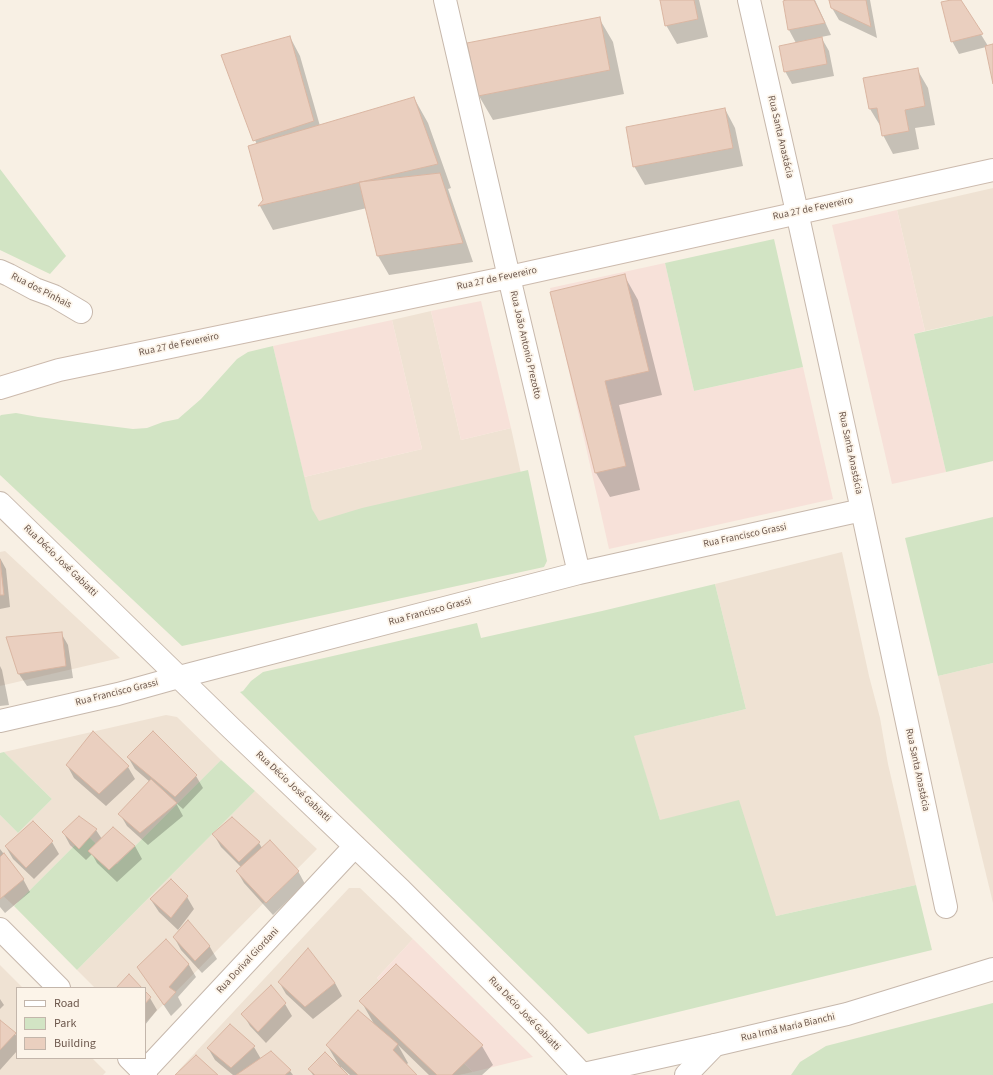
<!DOCTYPE html>
<meta charset="utf-8">
<style>
body{margin:0}
#map{position:relative;width:993px;height:1075px;overflow:hidden;background:#f8f0e4;font-family:"Source Sans 3",sans-serif}
canvas{display:block}
.legend{position:absolute;left:16px;top:987px;width:130px;height:72px;box-sizing:border-box;background:#fcf4e9;border:1px solid #c3b6ab;margin:0;padding:5px 7px;list-style:none;font-size:12px;color:#6d584d}
.legend li{display:flex;align-items:center;gap:8px;height:20px}
.legend b{width:20px;border:1px solid #c3b6ab}
</style>
<div id="map">
<canvas width="993" height="1075"></canvas>
<ul class="legend">
<li><b style="height:5px;background:#fff"></b>Road</li>
<li><b style="height:11px;background:#d2e4c4"></b>Park</li>
<li><b style="height:11px;background:#eacfbf"></b>Building</li>
</ul>
</div>
<script>
const ctx = document.querySelector('canvas').getContext('2d');
ctx.lineJoin = 'round';
function fillPath(path, color) {
  ctx.fillStyle = color;
  ctx.fill(path, 'evenodd');
}
function poly(rows) {
  const path = new Path2D();
  for (const r of rows) {
    path.moveTo(r[0], r[1]);
    for (let i = 2; i < r.length; i += 2) path.lineTo(r[i], r[i + 1]);
  }
  return path;
}
function stroke(path, color, width, dash) {
  ctx.strokeStyle = color;
  ctx.lineWidth = width;
  ctx.lineCap = dash ? 'butt' : 'round';
  ctx.setLineDash(dash || []);
  ctx.stroke(path);
}
function label(font, color, halo, rows, align = 'center') {
  ctx.font = font + ' "Source Sans 3",sans-serif';
  ctx.lineWidth = 3.5;
  ctx.setLineDash([]);
  ctx.textBaseline = 'middle';
  ctx.strokeStyle = halo;
  ctx.fillStyle = color;
  for (const [text, x, y, turn = 0] of rows) {
    ctx.save();
    ctx.translate(x, y);
    ctx.rotate((+turn || 0) * Math.PI / 180);
    ctx.textAlign = isNaN(turn) ? turn : align;
    if (halo) ctx.strokeText(text, 0, 0);
    ctx.fillText(text, 0, 0);
    ctx.restore();
  }
}
fillPath(poly([
 [993,188,993,316,925,331,897,210],
 [431,311,461,440,511,428,522,478,316,526,304,477,422,449,392,320],
 [5,551,120,658,0,686,0,552],
 [842,552,869,676,880,718,888,764,916,885,776,916,660,820,633,736,746,709,715,584],
 [993,663,993,903,938,676],
 [166,715,177,717,221,760,117,864,86,834,14,906,0,893,0,815,18,833,52,799,4,752],
 [255,791,317,849,145,1023,145,988,95,988,77,970],
 [349,888,360,888,413,939,377,978,473,1072,459,1075,182,1075,178,1071],
 [0,965,23,988,17,988,17,1058,92,1058,106,1072,103,1075,0,1075]
]), '#efe2d3');
fillPath(poly([
 [897,210,925,331,914,334,946,472,892,484,832,225],
 [665,263,694,391,803,367,833,499,609,549,550,288],
 [481,301,511,428,461,440,431,311],
 [392,320,422,449,304,477,273,346],
 [413,939,533,1057,473,1072,377,978]
]), '#f7e1d9');
fillPath(poly([
 [0,169,66,256,50,274,0,250],
 [774,239,803,367,694,391,665,263],
 [993,316,993,461,946,472,914,334],
 [273,346,312,509,319,521,362,508,528,470,547,561,544,567,182,646,0,475,0,416,1,415,16,413,38,417,133,429,147,428,163,422,178,419,201,399,237,359,248,352],
 [993,517,993,663,938,676,905,538],
 [715,584,746,709,634,736,660,820,739,800,776,916,916,885,932,950,588,1034,240,692,243,691,251,681,263,672,477,623,481,638,602,611],
 [4,752,52,799,18,833,0,815,0,753],
 [221,760,255,791,77,970,14,906,86,834,117,864],
 [993,1003,993,1075,791,1075,800,1062,826,1046]
]), '#d2e4c4');
fillPath(poly([
 [661,0,699,0,708,37,677,44,666,25],
 [789,0,815,0,831,35,821,37,829,51,834,76,792,84,785,71,796,43,789,30],
 [830,0,870,0,877,38,839,20,832,8],
 [956,0,960,0,988,46,993,45,993,79,986,47,959,54,952,41],
 [599,18,613,42,624,94,493,120,479,96,468,44],
 [290,37,300,56,320,126,414,98,428,123,451,188,448,189,473,262,389,275,378,256,367,208,273,230,260,206,264,200,257,145,222,56],
 [917,69,928,88,935,125,915,128,919,149,893,154,883,135,881,127,870,109,864,79],
 [725,109,735,128,743,166,645,185,634,166],
 [624,275,638,300,662,395,619,405,640,490,610,497,596,473,551,293],
 [0,558,6,569,10,607,0,609],
 [61,633,68,645,73,678,27,686,19,674],
 [0,666,2,670,9,705,0,706],
 [153,733,196,776,203,788,183,809,176,803,183,816,148,845,127,826,120,814,150,782,135,769,128,757],
 [67,765,128,767,135,779,106,806,74,778],
 [113,828,135,846,142,859,117,882,97,863,92,854,86,860,70,845,63,832,96,830,102,839],
 [214,835,259,843,262,848,298,871,305,884,273,915,244,883,237,871,241,867,221,847],
 [52,842,59,854,34,879,13,859,6,847],
 [0,849,23,879,30,892,5,913,0,907],
 [187,897,194,909,178,930,159,912,151,900],
 [188,921,210,947,217,959,202,973,181,950,174,937],
 [166,940,189,965,196,977,178,997,182,1005,171,1016,138,967],
 [396,965,482,1046,493,1065,482,1075,429,1075,398,1045,408,1063,406,1065,415,1075,350,1075,341,1067,340,1068,347,1075,313,1075,309,1069,340,1067,327,1045,374,1024,361,1001],
 [279,982,335,983,342,996,313,1019,286,994],
 [271,987,285,1004,292,1016,266,1043,250,1026,243,1014],
 [145,992,150,998,157,1010,145,1025],
 [0,999,4,1005,0,1009],
 [0,1022,15,1034,17,1037,17,1051,0,1070],
 [254,1047,261,1059,271,1052,290,1071,293,1075,233,1075,215,1060,208,1048]
]), '#0003');
const building = poly([
 [660,0,694,0,698,19,665,26,660,0],
 [786,0,814,0,825,23,788,30,783,1,786,0],
 [829,0,866,0,871,27,831,8,829,0],
 [951,0,961,0,983,34,951,42,941,2,951,0],
 [600,17,610,70,478,96,467,43,600,17],
 [290,36,314,121,253,141,221,55,290,36],
 [822,37,827,64,784,72,779,46,822,37],
 [993,44,993,84,985,46,993,44],
 [918,68,925,106,905,110,909,131,882,136,877,108,869,109,863,78,918,68],
 [414,97,438,164,258,206,263,200,248,146,414,97],
 [725,108,733,148,633,167,626,127,725,108],
 [440,173,463,243,377,256,359,182,440,173],
 [625,274,649,371,605,381,626,466,595,473,550,292,625,274],
 [0,560,4,595,0,595,0,560],
 [62,632,66,666,18,674,6,637,62,632],
 [93,731,129,766,99,794,66,765,93,731],
 [153,731,197,775,175,797,127,757,153,731],
 [151,779,177,803,140,833,118,814,151,779],
 [79,816,97,829,79,849,62,832,79,816],
 [232,817,260,842,239,862,212,834,232,817],
 [33,821,53,841,26,868,5,846,33,821],
 [113,827,135,846,109,870,88,851,113,827],
 [270,840,299,871,266,903,236,871,270,840],
 [4,853,24,879,0,899,0,857,4,853],
 [171,879,188,896,171,918,150,899,171,879],
 [188,920,210,946,195,961,173,937,188,920],
 [166,939,189,964,169,987,176,992,164,1005,137,967,166,939],
 [308,948,335,983,305,1007,278,982,308,948],
 [396,964,483,1045,452,1075,437,1075,359,1001,396,964],
 [129,974,142,988,116,988,129,974],
 [271,985,286,1003,258,1032,241,1014,271,985],
 [145,991,151,997,145,1004,145,991],
 [358,1010,398,1044,393,1050,417,1075,358,1075,326,1045,358,1010],
 [0,1020,16,1033,0,1050,0,1020],
 [230,1024,255,1046,231,1068,207,1048,230,1024],
 [271,1051,291,1070,285,1075,236,1075,271,1051],
 [325,1052,348,1075,315,1075,308,1069,325,1052],
 [196,1055,218,1075,175,1075,196,1055]
]);
fillPath(building, '#eacfbf');
stroke(building, '#dab6a2', 1);
const minor = poly([
 [749,0,797,212,862,510,946,907],
 [0,271,9,275,35,289,54,296,81,312],
 [509,277,579,573],
 [0,503,231,728,401,890,539,1028,582,1074],
 [0,721,118,694,179,677,579,573,862,510],
 [0,929,59,988],
 [129,1058,146,1075],
 [141,1075,355,846],
 [686,1075,715,1045]
]);
const tertiary = poly([
 [445,0,509,277],
 [579,1075,715,1045,847,1014,993,969]
]);
const secondary = poly([
 [0,388,59,370,509,277,993,170]
]);
stroke(minor, '#c7b8ac', 24);
stroke(tertiary, '#c7b8ac', 24);
stroke(secondary, '#ccbaad', 24);
stroke(minor, '#fff', 22);
stroke(tertiary, '#fff', 22);
stroke(secondary, '#fff', 22);
label('10px', '#6d584d', '#fcf4e9', [
 ["Rua Santa Anastácia",780,137,77],
 ["Rua 27 de Fevereiro",813,209,-12],
 ["Rua 27 de Fevereiro",497,279,-12],
 ["Rua dos Pinhais",41,291,27],
 ["Rua 27 de Fevereiro",179,345,-12],
 ["Rua João Antonio Prezotto",525,345,77],
 ["Rua Santa Anastácia",850,453,78],
 ["Rua Francisco Grassi",745,536,-12],
 ["Rua Décio José Gabiatti",60,561,44],
 ["Rua Francisco Grassi",430,612,-15],
 ["Rua Francisco Grassi",117,693,-14],
 ["Rua Santa Anastácia",917,770,78],
 ["Rua Décio José Gabiatti",293,787,43],
 ["Rua Dorival Giordani",248,961,-47],
 ["Rua Décio José Gabiatti",524,1014,46],
 ["Rua Irmã Maria Bianchi",788,1028,-13]
]);
</script>
